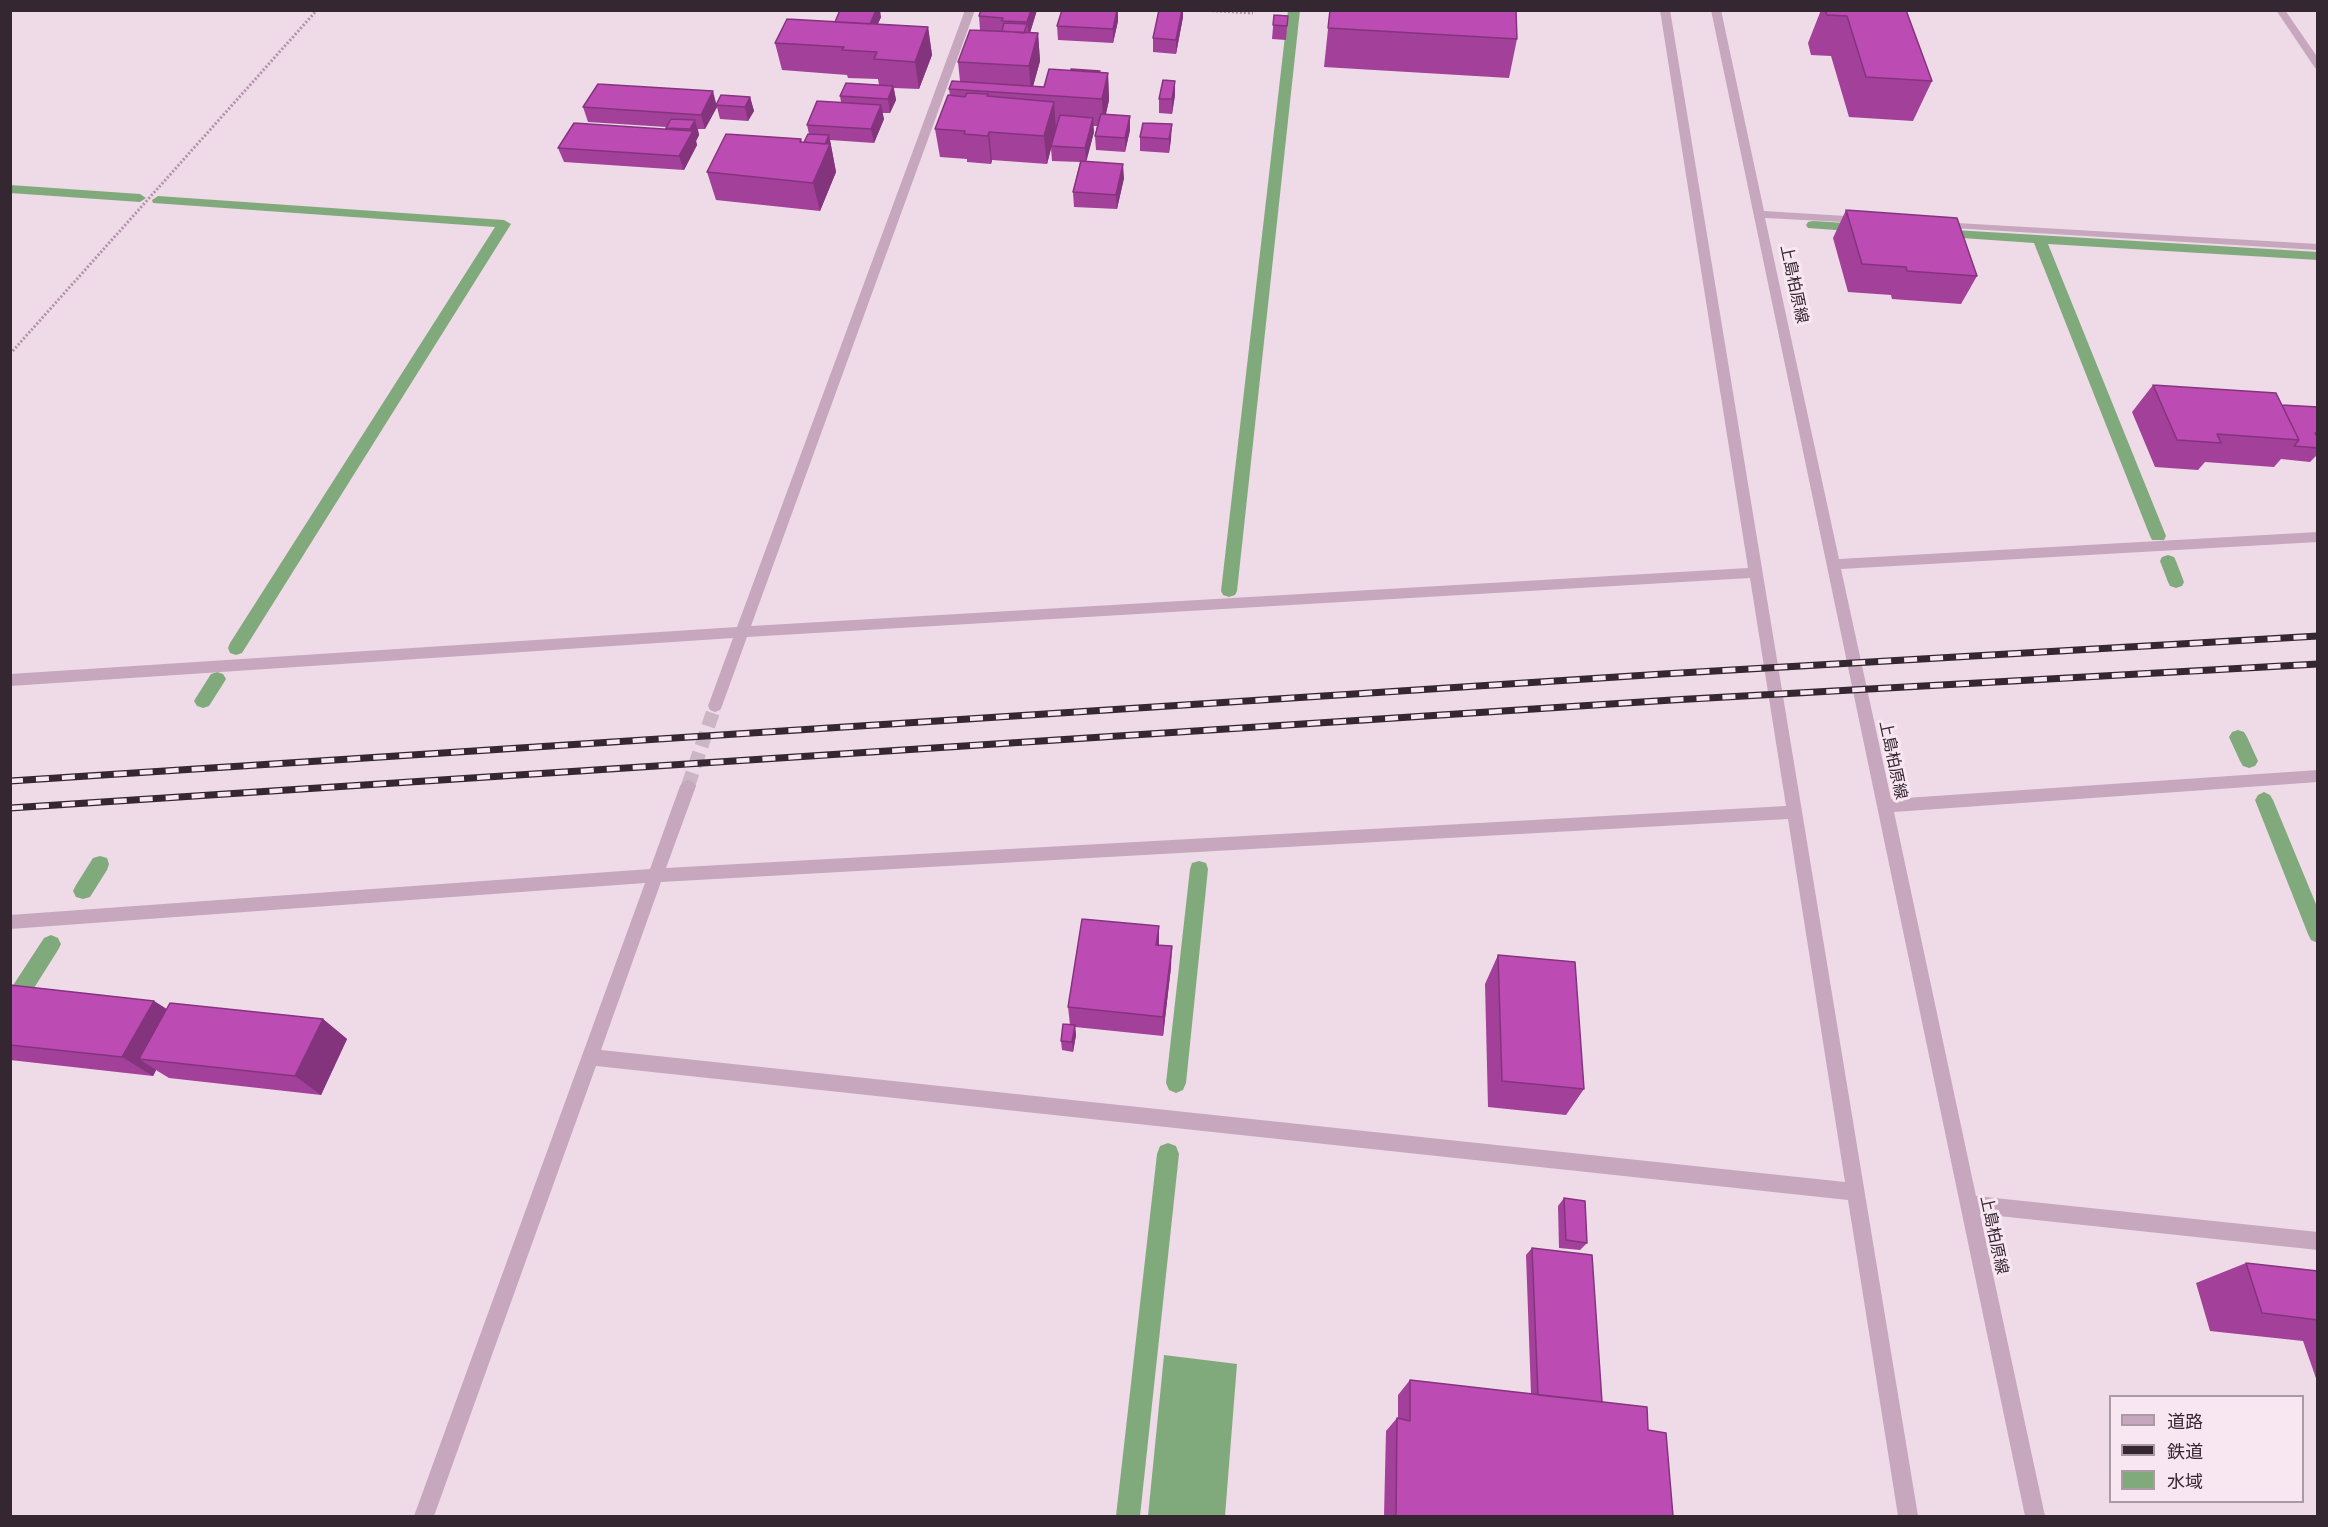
<!DOCTYPE html>
<meta charset="utf-8">
<style>
body{margin:0}
#map{position:relative;width:2328px;height:1527px;overflow:hidden;background:#efdae8;font-family:"Public Sans","Noto Sans JP",sans-serif}
canvas{display:block}
.frame{position:absolute;inset:0;border:12px solid #342732;pointer-events:none}
.legend{position:absolute;left:2109px;top:1395px;width:195px;height:108px;box-sizing:border-box;background:#f8e6f1;border:2px solid #aa9aa5;margin:0;padding:8px 10px;list-style:none;font-size:18px;color:#342732}
.legend li{display:flex;align-items:center;gap:12px;height:30px}
.legend b{width:30px;border:2px solid #aa9aa5}
</style>
<div id="map">
<canvas width="2328" height="1527"></canvas>
<div class="frame"></div>
<ul class="legend">
<li><b style="height:8px;background:#c6a7bd"></b>道路</li>
<li><b style="height:8px;background:#342732"></b>鉄道</li>
<li><b style="height:16px;background:#81aa7c"></b>水域</li>
</ul>
</div>
<script>
const ctx = document.querySelector('canvas').getContext('2d');
ctx.lineJoin = 'round';
function fillPath(path, color) {
  ctx.fillStyle = color;
  ctx.fill(path, 'evenodd');
}
function poly(rows) {
  const path = new Path2D();
  for (const r of rows) {
    path.moveTo(r[0], r[1]);
    for (let i = 2; i < r.length; i += 2) path.lineTo(r[i], r[i + 1]);
  }
  return path;
}
function stroke(path, color, width, dash) {
  ctx.strokeStyle = color;
  ctx.lineWidth = width;
  ctx.lineCap = dash ? 'butt' : 'round';
  ctx.setLineDash(dash || []);
  ctx.stroke(path);
}
function label(font, color, halo, rows, align = 'center') {
  ctx.font = font + ' "Public Sans","Noto Sans JP",sans-serif';
  ctx.lineWidth = 6;
  ctx.setLineDash([]);
  ctx.textBaseline = 'middle';
  ctx.strokeStyle = halo;
  ctx.fillStyle = color;
  for (const [text, x, y, turn = 0] of rows) {
    ctx.save();
    ctx.translate(x, y);
    ctx.rotate((+turn || 0) * Math.PI / 180);
    ctx.textAlign = isNaN(turn) ? turn : align;
    if (halo) ctx.strokeText(text, 0, 0);
    ctx.fillText(text, 0, 0);
    ctx.restore();
  }
}
fillPath(poly([
 [1164,1355,1237,1364,1225,1516,1148,1516]
]), '#81aa7c');
fillPath(poly([
 [1288,10,1300,10,1237,591,1235,595,1229,597,1223,595,1221,591,1288,10],
 [10,185,140,194,146,198,140,202,10,193,10,185],
 [158,196,504,220,511,224,242,653,236,655,230,653,228,648,230,643,495,227,153,203,152,200,158,196],
 [1813,221,1862,224,1869,228,1862,232,1808,228,1806,225,1808,222,1813,221],
 [1938,229,2318,252,2318,260,2048,244,2166,536,2164,540,2152,540,2150,536,2034,243,1933,236,1931,233,1933,230,1938,229],
 [2168,555,2174,557,2176,561,2184,582,2182,586,2176,588,2170,586,2168,582,2160,561,2162,557,2168,555],
 [217,672,223,674,226,679,223,684,209,706,203,708,197,706,194,701,197,696,211,674,217,672],
 [2238,730,2244,732,2247,737,2258,761,2255,766,2249,768,2243,766,2240,761,2229,737,2232,732,2238,730],
 [2264,792,2270,795,2273,800,2318,909,2318,943,2311,940,2308,934,2255,800,2258,795,2264,792],
 [100,856,107,858,109,864,107,870,90,897,83,899,76,897,73,891,76,885,93,858,100,856],
 [1199,861,1206,863,1208,869,1186,1083,1183,1090,1176,1093,1169,1090,1166,1083,1190,869,1192,863,1199,861],
 [51,935,58,938,61,944,58,950,17,1015,10,1017,10,990,44,938,51,935],
 [1168,1143,1176,1146,1179,1154,1140,1516,1116,1516,1157,1154,1160,1146,1168,1143]
]), '#81aa7c');
stroke(poly([
 [688,786,715,706]
]), '#cab6c4', 14, [14, 7]);
stroke(poly([
 [1200,10,1253,13],
 [10,354,317,10]
]), '#b292a9', 3, [2, 2]);
fillPath(poly([
 [965,10,975,10,751,626,1748,568,1660,10,1670,10,1918,1516,1898,1516,1848,1200,596,1066,434,1516,414,1516,645,883,10,929,10,915,650,869,680,786,683,782,688,780,693,782,696,786,666,868,1786,806,1750,578,747,637,722,706,720,710,715,712,710,710,708,706,733,638,10,686,10,674,737,627,965,10],
 [1788,819,1845,1182,601,1050,661,882,1788,819],
 [1711,10,1721,10,1764,211,1862,217,1867,220,1862,223,1765,218,1839,559,2318,532,2318,542,1841,569,1891,799,2318,770,2318,782,1894,812,1976,1196,2318,1232,2318,1250,1980,1214,2045,1516,2025,1516,1711,10],
 [2276,10,2285,10,2318,58,2318,69,2315,68,2276,10],
 [1940,222,2318,244,2318,250,1936,227,1936,223,1940,222]
]), '#c6a7bd');
const rail = poly([
 [10,781,1663,674,2318,636],
 [10,808,1672,700,2318,664]
]);
stroke(rail, '#342732', 7);
stroke(rail, '#f8e6f1', 4.5, [13]);
fillPath(poly([
 [981,10,1037,10,1030,33,1038,33,1040,61,1033,86,1044,87,1100,72,1108,73,1109,100,1106,114,1130,116,1130,130,1125,152,1096,150,1095,136,1097,126,1093,126,1094,132,1086,161,1124,178,1117,209,1074,207,1073,192,1080,162,1052,161,1051,148,1047,164,992,160,991,164,967,162,967,159,940,157,935,129,950,96,949,89,960,81,958,62,980,30,979,16],
 [1159,10,1183,10,1183,17,1176,54,1153,52,1153,38],
 [1261,10,1288,10,1288,12],
 [1330,10,1517,39,1509,78,1324,67],
 [1821,10,1906,10,1932,81,1913,121,1849,117,1831,56,1811,55,1808,43],
 [1274,15,1288,16,1286,40,1272,39],
 [881,17,878,24,928,27,932,55,919,89,894,88,896,100,890,113,882,113,884,119,874,143,830,140,836,172,820,211,716,200,707,172,801,139,802,142,804,142,809,134,807,125,841,102,840,96,879,85,878,79,848,78,847,75,782,70,775,43,835,22],
 [1118,21,1113,43,1058,40,1057,26],
 [1175,81,1175,95,1172,114,1159,113,1159,99],
 [750,97,754,111,748,121,720,119,717,107,705,129,698,129,699,135,696,141,697,145,684,170,564,162,558,148,666,129,666,127,588,122,583,107,717,104],
 [1140,137,1171,139,1169,153,1140,151],
 [1846,210,1977,276,1961,304,1892,299,1891,295,1848,292,1833,238],
 [2153,385,2282,405,2318,407,2318,454,2310,462,2281,459,2274,467,2205,462,2198,470,2155,467,2132,412],
 [1159,945,1171,967,1163,1036,1075,1027,1076,1035,1073,1052,1062,1050,1061,1041,1070,1025,1068,1007],
 [1498,955,1584,1089,1566,1115,1488,1107,1485,984],
 [10,985,154,1001,167,1009,323,1019,347,1039,321,1095,169,1078,156,1070,153,1076,10,1060],
 [1564,1198,1587,1243,1580,1250,1559,1248,1558,1206],
 [1532,1248,1602,1402,1648,1430,1673,1516,1384,1516,1386,1431,1397,1418,1398,1418,1398,1395,1410,1380,1531,1394,1526,1255],
 [2246,1263,2318,1271,2318,1384,2303,1341,2210,1331,2196,1283]
]), '#a2409a');
fillPath(poly([
 [876,10,880,10,881,17,869,44,867,30],
 [1031,10,1037,10,1029,36,1027,22],
 [1117,10,1118,10,1118,21,1113,43,1113,29],
 [1182,10,1183,10,1183,17,1176,54,1176,40],
 [928,27,932,55,919,89,915,62],
 [1038,33,1040,61,1031,94,1029,66],
 [1108,73,1109,100,1103,126,1102,99],
 [1175,81,1175,95,1172,114,1172,99],
 [893,86,896,100,890,113,888,99],
 [713,91,717,107,705,129,701,115],
 [750,97,754,111,748,121,745,107],
 [1054,102,1056,130,1047,164,1044,136],
 [881,105,884,119,874,143,871,129],
 [1130,116,1130,130,1125,152,1125,138],
 [1093,118,1094,132,1086,163,1085,148],
 [695,120,699,135,696,141,697,145,684,170,679,156,691,133,690,129],
 [1172,124,1171,139,1169,153,1169,139],
 [989,132,992,160,991,164,988,136],
 [829,135,836,172,820,211,813,183,825,144],
 [1123,164,1124,178,1117,209,1116,195],
 [1159,926,1159,947,1156,945],
 [1172,946,1171,967,1163,1036,1163,1017],
 [154,1001,183,1021,139,1059,156,1070,153,1076,122,1057],
 [323,1019,347,1039,321,1095,295,1076],
 [1075,1025,1076,1035,1073,1052,1072,1042]
]), '#84347d');
const building = poly([
 [840,10,876,10,870,24,835,22,840,10],
 [981,10,1031,10,1027,22,1002,21,1003,18,979,16,981,10],
 [1062,10,1117,10,1113,29,1057,26,1062,10],
 [1159,10,1182,10,1176,40,1153,38,1159,10],
 [1330,10,1516,10,1517,39,1328,28,1330,10],
 [1825,10,1906,10,1932,81,1866,77,1847,16,1827,15,1825,10],
 [1274,15,1288,16,1287,26,1273,25,1274,15],
 [787,19,928,27,915,62,874,59,877,52,842,50,844,47,775,43,787,19],
 [1004,23,1027,24,1024,33,1002,31,1004,23],
 [970,30,1038,33,1029,66,958,62,970,30],
 [1049,69,1108,73,1102,99,949,89,952,81,1044,87,1049,69],
 [1071,69,1100,71,1099,72,1071,70,1071,69],
 [1163,80,1175,81,1172,99,1159,99,1163,80],
 [846,83,893,86,888,99,840,96,846,83],
 [598,84,713,91,701,115,583,107,598,84],
 [967,93,988,94,987,96,1054,102,1044,136,989,132,988,136,964,134,965,131,935,129,948,95,965,97,967,93],
 [721,95,750,97,745,107,716,105,721,95],
 [817,101,881,105,871,129,807,125,817,101],
 [1101,114,1130,116,1125,138,1095,136,1101,114],
 [1060,115,1093,118,1085,148,1051,146,1060,115],
 [671,119,695,120,690,129,666,128,671,119],
 [574,123,693,131,679,156,558,148,574,123],
 [1143,123,1172,124,1169,139,1140,137,1143,123],
 [726,134,801,139,800,142,830,144,813,183,707,172,726,134],
 [808,134,829,135,825,144,804,142,808,134],
 [1081,161,1123,164,1116,195,1073,192,1081,161],
 [1846,210,1957,218,1977,276,1907,271,1906,267,1862,264,1846,210],
 [2153,385,2276,393,2299,440,2217,434,2221,443,2177,440,2153,385],
 [2282,405,2318,407,2318,433,2315,433,2318,438,2318,448,2294,446,2299,440,2282,405],
 [1082,919,1159,926,1156,945,1172,946,1163,1017,1068,1007,1082,919],
 [1498,955,1575,962,1584,1089,1502,1081,1498,955],
 [10,985,154,1001,122,1057,10,1045,10,985],
 [170,1003,323,1019,295,1076,139,1059,170,1003],
 [1063,1024,1075,1025,1072,1042,1061,1041,1063,1024],
 [1564,1198,1585,1201,1587,1243,1566,1240,1564,1198],
 [1532,1248,1592,1255,1602,1402,1538,1395,1532,1248],
 [2246,1263,2318,1271,2318,1320,2262,1313,2246,1263],
 [1410,1380,1647,1407,1648,1430,1666,1433,1673,1516,1396,1516,1397,1418,1410,1421,1410,1380]
]);
fillPath(building, '#bc4bb3');
stroke(building, '#84347d', 1.5);
label('16px', '#342732', '#f8e6f1', [
 ["上島柏原線",1794,284,78],
 ["上島柏原線",1893,760,78],
 ["上島柏原線",1994,1235,78]
]);
</script>
